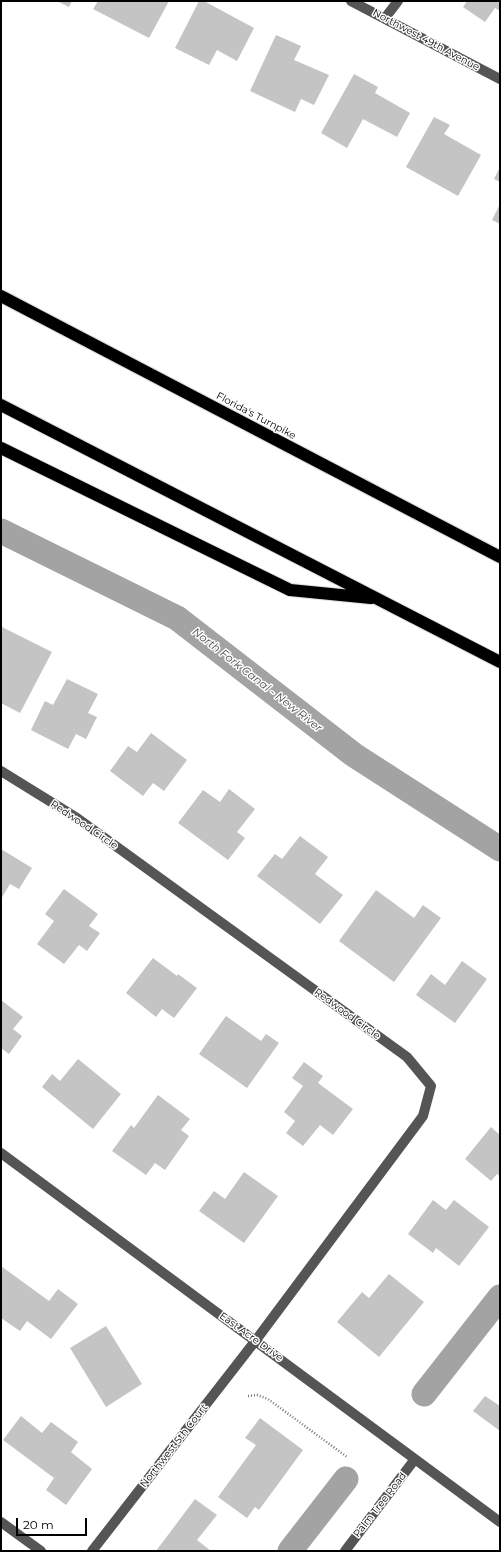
<!DOCTYPE html>
<style>
body{margin:0}
#map{position:relative;width:501px;height:1552px;overflow:hidden;background:#fff;font-family:Montserrat,sans-serif}
canvas{display:block}
.frame{position:absolute;inset:0;border:2px solid #000;pointer-events:none}
.scale{position:absolute;left:16px;top:1518px;width:71px;height:18px;box-sizing:border-box;border:2px solid #000;border-top:0;padding-left:5px;font-size:12px;line-height:14px;white-space:nowrap;color:#000;-webkit-text-stroke:3px #fff;paint-order:stroke}
</style>
<div id="map">
<canvas width="501" height="1552"></canvas>
<div class="frame"></div>
<div class="scale">20 m</div>
</div>
<script>
const ctx = document.querySelector('canvas').getContext('2d');
ctx.lineJoin = 'round';
function poly(rows) {
  const path = new Path2D();
  for (const r of rows) {
    path.moveTo(r[0], r[1]);
    for (let i = 2; i < r.length; i += 2) path.lineTo(r[i], r[i + 1]);
  }
  return path;
}
function stroke(path, color, width, dash) {
  ctx.strokeStyle = color;
  ctx.lineWidth = width;
  ctx.lineCap = dash ? 'butt' : 'round';
  ctx.setLineDash(dash || []);
  ctx.stroke(path);
}
function fillPath(path, color) {
  ctx.fillStyle = color;
  ctx.fill(path, 'evenodd');
}
function label(font, color, halo, rows, align = 'center') {
  ctx.font = font + ' Montserrat,sans-serif';
  ctx.lineWidth = 3;
  ctx.setLineDash([]);
  ctx.textBaseline = 'middle';
  ctx.strokeStyle = halo;
  ctx.fillStyle = color;
  for (const [text, x, y, turn = 0] of rows) {
    ctx.save();
    ctx.translate(x, y);
    ctx.rotate((+turn || 0) * Math.PI / 180);
    ctx.textAlign = isNaN(turn) ? turn : align;
    if (halo) ctx.strokeText(text, 0, 0);
    ctx.fillText(text, 0, 0);
    ctx.restore();
  }
}
stroke(poly([
 [1,531,177,618,354,755,500,849],
 [424,1394,500,1297],
 [290,1551,346,1479]
]), '#a3a3a3', 25);
fillPath(poly([
 [57,1,72,1,69,7],
 [98,1,169,1,149,38,93,9],
 [199,1,204,1,254,28,237,61,217,50,209,65,175,48],
 [467,1,500,1,500,11,495,8,485,22,463,7],
 [276,35,301,46,294,60,329,75,314,105,301,99,295,112,250,91],
 [354,74,378,87,375,93,410,113,397,137,363,119,347,148,321,133],
 [434,117,450,125,444,134,481,155,458,196,406,167],
 [500,167,500,182,494,179],
 [500,204,500,224,492,220],
 [2,627,52,652,20,713,1,703],
 [67,679,98,694,88,713,97,717,86,739,76,734,68,749,31,730,45,701,53,705],
 [151,733,187,760,164,791,153,783,143,796,110,771,128,746,137,752],
 [229,789,255,809,237,832,245,838,228,860,178,823,203,790,220,802],
 [300,836,328,857,315,874,343,895,320,924,257,876,275,854,282,859],
 [1,849,32,868,19,889,10,884,1,899],
 [64,889,98,914,89,926,100,933,87,951,79,945,64,964,37,944,54,921,45,914],
 [376,890,414,918,423,905,441,918,394,982,339,941],
 [153,958,177,976,178,974,197,988,174,1018,162,1009,156,1017,126,993],
 [462,961,487,979,455,1023,416,995,431,974,445,985],
 [1,1000,23,1017,13,1029,22,1036,9,1054,1,1048],
 [226,1016,261,1041,266,1034,279,1043,247,1088,199,1054],
 [78,1059,121,1094,93,1129,42,1087,52,1074,60,1081],
 [304,1062,323,1076,318,1083,353,1109,333,1135,320,1125,303,1146,286,1133,295,1121,284,1112,303,1086,292,1078],
 [158,1095,190,1119,181,1130,189,1136,165,1170,155,1163,146,1175,112,1151,131,1125,134,1128],
 [491,1127,500,1135,500,1176,497,1174,491,1181,465,1159],
 [244,1172,278,1196,244,1243,199,1211,214,1191,225,1199],
 [433,1200,446,1210,454,1200,489,1227,459,1266,436,1248,433,1253,408,1234],
 [1,1266,49,1301,58,1289,78,1304,51,1339,27,1321,20,1331,1,1318],
 [389,1274,424,1302,379,1357,337,1322,362,1292,369,1298],
 [106,1326,142,1384,106,1407,70,1348],
 [485,1396,500,1406,500,1431,473,1411],
 [21,1416,42,1433,51,1422,78,1442,71,1452,92,1469,66,1505,46,1490,54,1478,3,1440],
 [260,1418,303,1450,259,1510,255,1507,247,1518,218,1497,256,1445,245,1438],
 [195,1499,217,1515,197,1540,211,1551,156,1551]
]), '#c4c4c4');
const highway = poly([
 [1,296,500,557],
 [1,405,500,662],
 [1,448,290,590,371,598]
]);
stroke(highway, '#dbdbdb', 14);
stroke(poly([
 [248,1396,257,1395,268,1399,347,1457]
]), '#777', 2.5, [1, 2]);
stroke(poly([
 [351,1,500,79],
 [385,18,398,1],
 [1,771,77,818,407,1057,431,1086,423,1116,256,1340,92,1551],
 [1,1153,500,1522],
 [1,1522,41,1551],
 [345,1551,415,1459]
]), '#555', 10);
stroke(highway, '#000', 12);
label('10px', '#000', '#fff', [
 ["Northwest 49th Avenue",426,40,28],
 ["Florida's Turnpike",256,416,28],
 ["Redwood Circle",84,825,34],
 ["Redwood Circle",347,1014,36],
 ["East Acre Drive",251,1337,36],
 ["Northwest 5th Court",174,1446,-52],
 ["Palm Tree Road",380,1505,-52]
]);
label('italic 11px', '#444', '#fff', [
 ["North Fork Canal - New River",257,680,38]
]);
</script>
